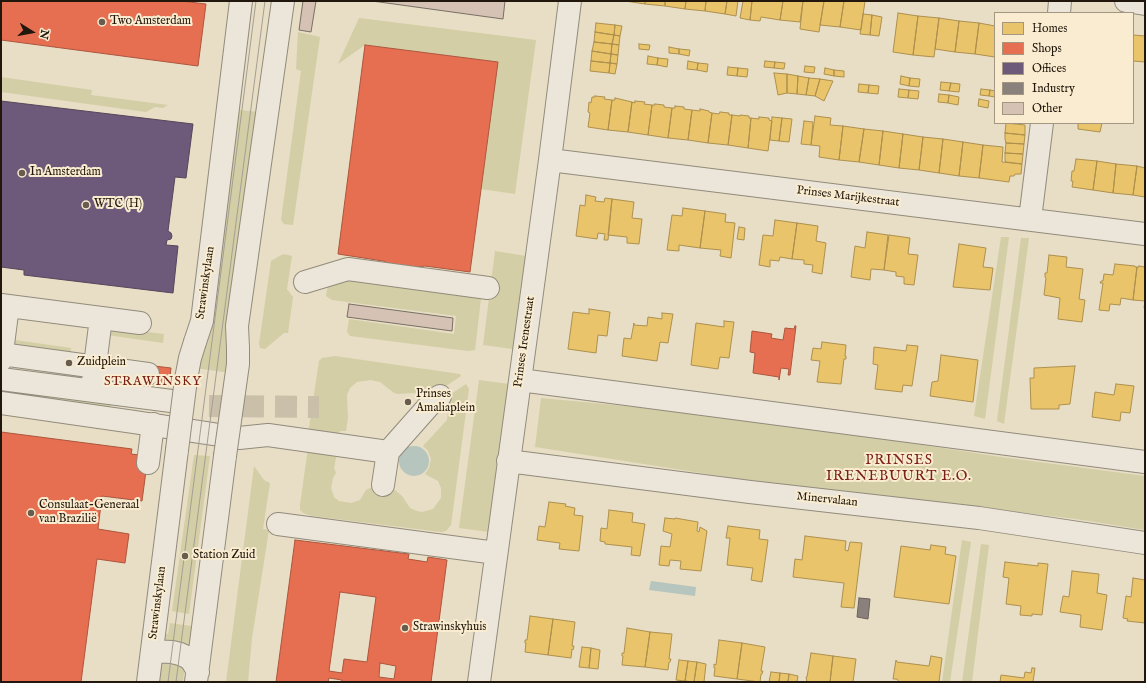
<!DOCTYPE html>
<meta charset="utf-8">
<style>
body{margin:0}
#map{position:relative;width:1146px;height:683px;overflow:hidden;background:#e8ddc5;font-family:"IM FELL English",serif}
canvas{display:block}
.frame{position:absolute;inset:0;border:2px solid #21170c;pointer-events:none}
.legend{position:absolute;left:994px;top:12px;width:140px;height:112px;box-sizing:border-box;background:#f9ecd0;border:1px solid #a39782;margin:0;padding:5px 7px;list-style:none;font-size:12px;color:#21170c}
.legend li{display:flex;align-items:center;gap:8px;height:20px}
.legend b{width:20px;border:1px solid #a39782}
.north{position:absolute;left:12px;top:12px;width:40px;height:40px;-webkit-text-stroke:3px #f9ecd0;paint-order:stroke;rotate:101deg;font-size:11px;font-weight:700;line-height:16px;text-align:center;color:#21170c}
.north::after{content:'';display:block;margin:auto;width:14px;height:18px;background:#21170c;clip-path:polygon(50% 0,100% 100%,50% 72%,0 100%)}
</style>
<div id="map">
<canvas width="1146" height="683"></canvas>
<div class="frame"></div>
<ul class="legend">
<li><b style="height:11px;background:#e9c46a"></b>Homes</li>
<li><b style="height:11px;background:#e76f51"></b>Shops</li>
<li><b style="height:11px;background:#6d597a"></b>Offices</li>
<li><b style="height:11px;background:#8a817c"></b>Industry</li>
<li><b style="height:11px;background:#d5c2b4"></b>Other</li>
</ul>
<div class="north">N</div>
</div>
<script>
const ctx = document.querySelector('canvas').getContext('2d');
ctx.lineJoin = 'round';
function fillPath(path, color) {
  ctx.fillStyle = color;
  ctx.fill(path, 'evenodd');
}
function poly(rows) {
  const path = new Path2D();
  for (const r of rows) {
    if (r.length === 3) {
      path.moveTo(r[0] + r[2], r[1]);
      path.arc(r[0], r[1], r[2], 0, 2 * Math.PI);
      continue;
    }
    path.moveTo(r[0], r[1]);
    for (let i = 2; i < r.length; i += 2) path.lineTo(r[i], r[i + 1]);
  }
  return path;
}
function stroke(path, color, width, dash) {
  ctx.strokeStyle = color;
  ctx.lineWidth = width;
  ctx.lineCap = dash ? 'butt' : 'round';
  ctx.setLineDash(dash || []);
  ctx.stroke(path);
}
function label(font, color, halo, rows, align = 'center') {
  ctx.font = font + ' "IM FELL English",serif';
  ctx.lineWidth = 4;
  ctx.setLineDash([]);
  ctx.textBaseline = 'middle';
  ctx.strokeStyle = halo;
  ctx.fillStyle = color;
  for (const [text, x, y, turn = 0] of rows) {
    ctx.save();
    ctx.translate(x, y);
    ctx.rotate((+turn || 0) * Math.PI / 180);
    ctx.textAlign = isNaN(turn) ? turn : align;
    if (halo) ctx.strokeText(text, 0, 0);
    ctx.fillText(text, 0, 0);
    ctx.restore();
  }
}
fillPath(poly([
 [359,18,536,40,515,194,481,189,497,62,365,45,338,64],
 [298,32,320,37,293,225,284,224,281,220,301,71,296,69],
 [1,77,92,90,91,95,168,105,163,108,155,107,146,112,1,92],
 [240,110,259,112,231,373,195,368,236,115],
 [1001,237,1009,237,985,419,974,416],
 [1021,238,1029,238,1004,424,997,421],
 [495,251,526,256,513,349,483,345],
 [283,254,292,256,287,289,293,297,288,333,284,333,265,349,260,348,259,344,271,261],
 [334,277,477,295,481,299,475,350,468,351,350,336,347,332,349,319,454,334,456,316,332,300,326,296,329,280],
 [108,327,164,334,163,343,107,335],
 [15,340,71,348,70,356,14,348],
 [335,356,460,374,461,376,431,396,413,393,398,394,394,393,380,382,371,380,357,382,350,388,347,395,348,418,346,431,341,431,336,435,308,434,319,361,322,358],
 [479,380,509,384,489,532,459,528],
 [466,384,469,389,451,525,446,531,441,532,312,516,303,513,300,510,300,505,308,448,337,453,334,468,336,473,333,478,331,488,334,497,339,501,351,503,360,500,366,490,379,484,389,487,395,490,402,496,410,508,417,511,422,512,433,509,441,498,441,488,438,481,425,474,429,468,431,459,428,451,423,446,447,420,448,411,442,400],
 [33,392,111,403,110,411,32,400],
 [541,398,741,417,1001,457,1145,476,1145,530,1076,519,733,478,535,447],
 [194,455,210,456,189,614,172,611],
 [254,466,264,480,270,483,263,529,269,530,252,638,248,682,226,682],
 [962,540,971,542,950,682,942,682],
 [981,544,989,545,972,682,962,682],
 [170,623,199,627,191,650,169,641,162,639,158,633,168,634],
 [165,656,185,664,183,682,153,682,155,671]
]), '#d3cea5');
fillPath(poly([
 [414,461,15],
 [651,581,696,587,695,596,649,590]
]), '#b6c5bd');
const homes = poly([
 [625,1,645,1,645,4,625,1],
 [645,1,665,1,665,6,645,4,645,1],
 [665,1,686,1,685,9,665,6,665,1],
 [686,1,706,1,705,11,685,9,686,1],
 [706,1,727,1,725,14,705,11,706,1],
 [727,1,738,1,736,16,725,14,727,1],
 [743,1,752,1,750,20,740,18,743,1],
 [752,1,783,1,780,20,761,17,760,21,750,20,752,1],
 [783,1,803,1,800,22,780,20,783,1],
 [803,1,824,1,819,32,800,29,803,1],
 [824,1,844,1,840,27,820,25,824,1],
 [844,1,865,1,861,30,840,27,844,1],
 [898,13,918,16,913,55,893,52,898,13],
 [863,14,872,15,870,35,860,34,863,14],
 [872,15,882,17,879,36,870,35,872,15],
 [918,16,939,18,934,57,913,55,918,16],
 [939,18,959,21,955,52,935,49,939,18],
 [959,21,979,23,975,54,955,52,959,21],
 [596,23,615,25,614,35,595,32,596,23],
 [979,23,995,26,995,57,975,54,979,23],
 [615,25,622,26,620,36,614,35,615,25],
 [595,32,614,35,612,44,594,42,595,32],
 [614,35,620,36,619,45,612,44,614,35],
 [1133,35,1145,36,1145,62,1133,61,1133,35],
 [594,42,612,44,611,54,592,51,594,42],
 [612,44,619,45,618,55,611,54,612,44],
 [639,44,650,45,649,50,639,49,639,44],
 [669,47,679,49,679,54,669,53,669,47],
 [679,49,690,50,689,56,679,54,679,49],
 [592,51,611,54,610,63,591,61,592,51],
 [611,54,618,55,617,64,610,63,611,54],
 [648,56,658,58,657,65,647,64,648,56],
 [658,58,668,59,667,67,657,65,658,58],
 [591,61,610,63,609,73,590,71,591,61],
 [688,61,698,63,697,70,687,69,688,61],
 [765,61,775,62,774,68,764,67,765,61],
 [775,62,785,63,784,69,774,68,775,62],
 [610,63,617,64,615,74,609,73,610,63],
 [698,63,708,64,707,72,697,70,698,63],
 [805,66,815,67,814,73,804,72,805,66],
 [728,67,738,68,737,76,727,75,728,67],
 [738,68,748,69,747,77,737,76,738,68],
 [825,68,834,70,834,76,824,74,825,68],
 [834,70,844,71,844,77,834,76,834,70],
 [774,73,787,74,787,93,778,95,774,73],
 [787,74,798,76,797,94,787,93,787,74],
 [798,76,809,78,806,95,797,94,798,76],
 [901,76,910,78,909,86,900,84,901,76],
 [809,78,820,79,815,96,806,95,809,78],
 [910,78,920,79,919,87,909,86,910,78],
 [820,79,833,81,824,101,815,96,820,79],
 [941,82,951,83,949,91,940,90,941,82],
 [951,83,960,84,959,92,949,91,951,83],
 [859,84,869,85,868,93,858,92,859,84],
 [869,85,879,86,878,94,868,93,869,85],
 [899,89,909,90,908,98,898,97,899,89],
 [981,89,990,90,989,96,980,95,981,89],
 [909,90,919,91,918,99,908,98,909,90],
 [990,90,995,91,995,97,989,96,990,90],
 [939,94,949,95,948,103,938,102,939,94],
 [949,95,959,97,958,105,948,103,949,95],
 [595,96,605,97,604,99,612,100,608,130,588,127,590,113,588,112,589,102,591,103,592,97,595,97,595,96],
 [615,98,632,102,628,132,608,130,612,100,615,100,615,98],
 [979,99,989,101,988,108,978,106,979,99],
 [635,101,645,102,644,104,652,105,648,135,628,132,632,102,635,103,635,101],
 [655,104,664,105,664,107,672,108,668,138,648,135,652,105,655,105,655,104],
 [675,106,684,107,684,109,692,110,688,140,668,138,672,108,675,108,675,106],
 [700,109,709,111,709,112,712,113,708,143,688,140,692,110,700,111,700,109],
 [720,112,729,113,729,115,732,115,728,145,708,143,712,113,719,114,720,112],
 [732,115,740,116,740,115,749,116,749,118,751,118,748,148,728,145,732,115],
 [815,116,831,118,830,125,843,126,839,160,819,157,820,146,811,145,815,116],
 [759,117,769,118,769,120,772,121,768,151,748,148,751,118,759,119,759,117],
 [772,117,782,118,779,141,770,140,772,117],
 [782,118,792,119,789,142,779,141,782,118],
 [804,121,813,122,811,145,801,144,804,121],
 [1006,123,1025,125,1025,135,1005,133,1006,123],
 [1078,123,1102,123,1100,132,1078,129,1078,123],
 [843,126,864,129,859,162,839,160,843,126],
 [864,129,883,131,879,165,859,162,864,129],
 [883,131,903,134,899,168,879,165,883,131],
 [1005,133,1025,135,1024,144,1006,143,1005,139,1005,133],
 [903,134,923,137,919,170,899,168,903,134],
 [923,137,943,139,939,173,919,170,923,137],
 [943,139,963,142,959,176,939,173,943,139],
 [963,142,983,145,979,178,959,176,963,142],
 [1006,143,1024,144,1023,154,1005,153,1006,143],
 [983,145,1003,147,1002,162,1022,164,1021,174,1015,174,1014,176,1010,176,1009,182,979,178,983,145],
 [1005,153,1023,154,1022,164,1006,162,1005,161,1005,153],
 [1076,159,1097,161,1093,190,1072,187,1073,181,1071,181,1072,171,1074,171,1076,159],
 [1097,161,1116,164,1113,193,1093,190,1097,161],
 [1116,164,1137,166,1133,195,1113,193,1116,164],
 [1137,166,1145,168,1145,197,1133,195,1137,166],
 [586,195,596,197,595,201,604,202,605,198,612,199,608,240,604,240,605,234,598,233,597,239,576,236,580,205,585,206,586,195],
 [612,199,634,202,632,218,642,219,639,244,627,243,627,237,608,235,612,199],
 [683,208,705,211,700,248,679,245,679,251,667,250,672,215,682,216,683,208],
 [705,211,726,214,725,222,735,223,731,258,720,256,721,250,700,248,705,211],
 [775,220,797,223,792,259,780,257,779,261,770,260,770,267,759,265,763,235,773,236,775,220],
 [797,223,818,226,816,241,826,243,822,274,812,272,813,265,804,264,804,260,792,259,797,223],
 [739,227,745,228,744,240,737,239,739,227],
 [867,232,888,235,884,270,871,269,870,280,851,277,855,246,865,248,867,232],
 [889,235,910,238,908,254,918,255,914,285,904,284,904,277,896,276,896,272,884,270,889,235],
 [959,244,986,248,983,267,993,268,990,290,953,287,959,244],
 [1049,255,1067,257,1066,267,1083,269,1079,299,1085,300,1082,322,1058,319,1060,298,1044,295,1046,278,1045,277,1045,273,1047,273,1049,255],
 [1115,264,1135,266,1135,267,1137,267,1133,300,1121,298,1120,305,1110,304,1109,311,1099,310,1103,283,1100,283,1101,281,1103,281,1104,274,1113,275,1115,264],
 [1139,266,1145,267,1145,309,1144,308,1145,301,1133,300,1137,267,1139,267,1139,266],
 [589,309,610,312,607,336,598,335,596,353,568,349,573,312,589,314,589,309],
 [662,313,673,314,668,343,660,342,657,361,622,356,624,338,631,339,634,323,634,325,647,326,648,317,662,319,662,313],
 [724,321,734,322,729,358,720,357,718,369,691,365,696,323,724,327,724,321],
 [822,342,846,345,845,356,846,356,846,359,844,359,841,384,817,382,820,361,811,360,813,348,821,349,822,342],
 [907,345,918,346,912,386,903,385,902,392,875,389,878,365,873,364,874,347,906,351,907,345],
 [941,355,978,360,973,402,930,396,932,382,938,381,941,355],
 [1075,366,1070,404,1059,405,1059,409,1031,409,1030,378,1034,378,1034,368,1075,366],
 [1116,384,1134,386,1130,413,1121,412,1120,421,1092,417,1095,392,1114,395,1116,384],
 [549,502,566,504,565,506,575,508,574,515,583,516,579,551,559,549,560,543,537,540,539,526,545,527,549,502],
 [609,510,633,513,632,522,645,524,640,556,631,555,632,547,605,544,605,542,600,541,601,528,607,529,609,510],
 [665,518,675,519,675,518,698,522,697,531,699,532,700,527,707,531,701,571,680,569,681,561,670,560,669,566,659,565,661,546,670,547,672,534,663,531,665,518],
 [728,526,760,530,759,539,768,540,762,582,751,580,753,568,727,565,730,538,726,538,728,526],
 [805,536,846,541,845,550,848,551,850,542,862,543,854,608,841,607,844,583,793,577,795,559,802,560,805,536],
 [931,545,946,547,945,554,956,556,949,604,894,597,901,546,930,550,931,545],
 [1005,562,1038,566,1038,563,1048,564,1042,615,1032,614,1032,616,1020,615,1021,606,1006,604,1009,578,1003,577,1005,562],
 [1072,571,1099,574,1097,593,1107,595,1102,630,1080,627,1081,615,1060,612,1063,596,1069,597,1072,571],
 [1133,578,1145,580,1145,623,1127,621,1128,619,1123,618,1126,596,1131,597,1133,578],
 [530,616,553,619,548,655,525,652,526,643,525,643,525,640,527,640,530,616],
 [553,619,575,622,572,646,574,646,573,650,572,649,571,658,548,655,553,619],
 [627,628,650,632,645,667,622,665,623,656,622,656,622,653,624,653,627,628],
 [650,632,672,634,669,659,671,659,670,662,669,662,668,670,645,667,650,632],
 [719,640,742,643,737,679,714,676,715,668,714,668,714,664,716,665,719,640],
 [742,643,765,647,761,671,763,671,762,674,761,674,760,682,737,679,742,643],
 [582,647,591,648,589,668,579,667,582,647],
 [591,648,600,650,598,669,589,668,591,648],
 [811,653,833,656,830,682,807,682,806,677,807,677,811,653],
 [833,656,856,659,853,682,830,682,833,656],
 [931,656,942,658,939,682,899,682,897,679,893,679,896,660,897,662,929,666,931,656],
 [679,660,688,661,685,681,676,680,679,660],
 [688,661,697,662,694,682,685,681,688,661],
 [697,662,706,664,704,682,694,682,697,662],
 [1032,668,1035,668,1033,682,1000,682,1001,675,1024,678,1025,672,1031,673,1032,668],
 [771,672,780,673,779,682,769,682,771,672],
 [780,673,789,674,788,682,779,682,780,673],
 [789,674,798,676,797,682,788,682,789,674]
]);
fillPath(homes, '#e9c46a');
stroke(homes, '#ad904e', 1);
const shops = poly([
 [1,1,181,1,206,4,198,66,1,40,1,1],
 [365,45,498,62,470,272,425,266,417,267,390,264,383,261,338,254,365,45],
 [795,326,796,326,790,375,788,375,789,369,781,368,779,380,779,377,753,373,755,353,750,352,752,331,772,334,771,338,783,340,785,328,794,329,795,326],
 [146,365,171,368,169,385,145,382,146,365],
 [1,432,132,449,131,454,148,456,142,501,102,496,98,529,129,534,125,563,97,559,81,682,1,682,1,432],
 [295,540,409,554,408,559,427,562,428,557,447,560,431,682,341,682,342,680,329,678,328,682,276,682,295,540],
 [340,592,376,597,367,662,344,659,342,673,329,671,340,592],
 [380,663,396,666,394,679,379,677,380,663]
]);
fillPath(shops, '#e76f51');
stroke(shops, '#ac553c', 1);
const offices = poly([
 [1,101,193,124,186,178,175,177,168,231,171,233,172,236,171,239,167,240,166,245,178,246,173,293,24,275,24,270,1,267,1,101]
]);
fillPath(offices, '#6d597a');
stroke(offices, '#564559', 1);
const industry = poly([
 [859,598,870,599,868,619,857,617,859,598]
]);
fillPath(industry, '#8a817c');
stroke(industry, '#6a615a', 1);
const building = poly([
 [303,1,316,1,311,32,299,30,303,1],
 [372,1,505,1,503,19,372,1],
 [349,304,453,318,452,331,347,317,349,304]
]);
fillPath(building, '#d5c2b4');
stroke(building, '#777063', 1);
stroke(poly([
 [209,406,319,407]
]), '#cabfa9', 22, [22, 11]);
const minor = poly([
 [1126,1,1145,4],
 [1059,13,1060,1],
 [550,160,1145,234],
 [1030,219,1042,123],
 [305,282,348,269,488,288],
 [1,305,140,323],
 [195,342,202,321,241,1],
 [238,348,237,326,283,1],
 [1,354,148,374],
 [1,360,8,306],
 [1,379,179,402],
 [520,380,1145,462],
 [93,381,101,318],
 [1,403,134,422,239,438,268,435,388,452,383,485],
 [388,452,434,400,440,396],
 [508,461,750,492,979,518,1145,543],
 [148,463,153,424],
 [278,524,496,553],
 [152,651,172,652,180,654,189,658,193,663,198,672],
 [148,682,177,450],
 [196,682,225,456],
 [479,682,550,160,570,1]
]);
stroke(minor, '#928b7c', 24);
stroke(minor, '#ebe6d9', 22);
stroke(poly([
 [168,682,256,1],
 [176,682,265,1]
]), '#a49f95', 1);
const minorBridge = poly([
 [177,450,186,379,190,358,195,342],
 [225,456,238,364,238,348]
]);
stroke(minorBridge, '#928b7c', 24, []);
stroke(minorBridge, '#ebe6d9', 22);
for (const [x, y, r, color] of [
 [102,22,4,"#675c4d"],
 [22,173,4,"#675c4d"],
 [86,205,4,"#675c4d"],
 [69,363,4,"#675c4d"],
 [408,402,4,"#675c4d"],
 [31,513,4,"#675c4d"],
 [185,556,4,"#675c4d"],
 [405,628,4,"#675c4d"]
]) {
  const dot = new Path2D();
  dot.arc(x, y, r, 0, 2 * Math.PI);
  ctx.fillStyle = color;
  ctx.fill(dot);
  stroke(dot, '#f9ecd0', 1.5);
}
label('12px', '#21170c', '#f9ecd0', [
 ["Two Amsterdam",110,22],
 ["In Amsterdam",30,173],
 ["WTC (H)",94,205],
 ["Zuidplein",77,363],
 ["Prinses",416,395],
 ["Amaliaplein",416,409],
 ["Consulaat-Generaal",39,506],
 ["van Brazilië",39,520],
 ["Station Zuid",193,556],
 ["Strawinskyhuis",413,628]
], 'left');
label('12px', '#21170c', '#f9ecd0', [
 ["Prinses Marijkestraat",848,197,7],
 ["Strawinskylaan",206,283,-82],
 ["Prinses Irenestraat",525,342,-82],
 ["Minervalaan",827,500,6],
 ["Strawinskylaan",158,603,-83]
]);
ctx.letterSpacing = '1px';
label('13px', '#7a1f14', '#f9ecd0', [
 ["STRAWINSKY",153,382]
]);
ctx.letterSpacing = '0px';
ctx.letterSpacing = '1px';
label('14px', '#7a1f14', '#f9ecd0', [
 ["PRINSES",899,461],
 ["IRENEBUURT E.O.",899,477]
]);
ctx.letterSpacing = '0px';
</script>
